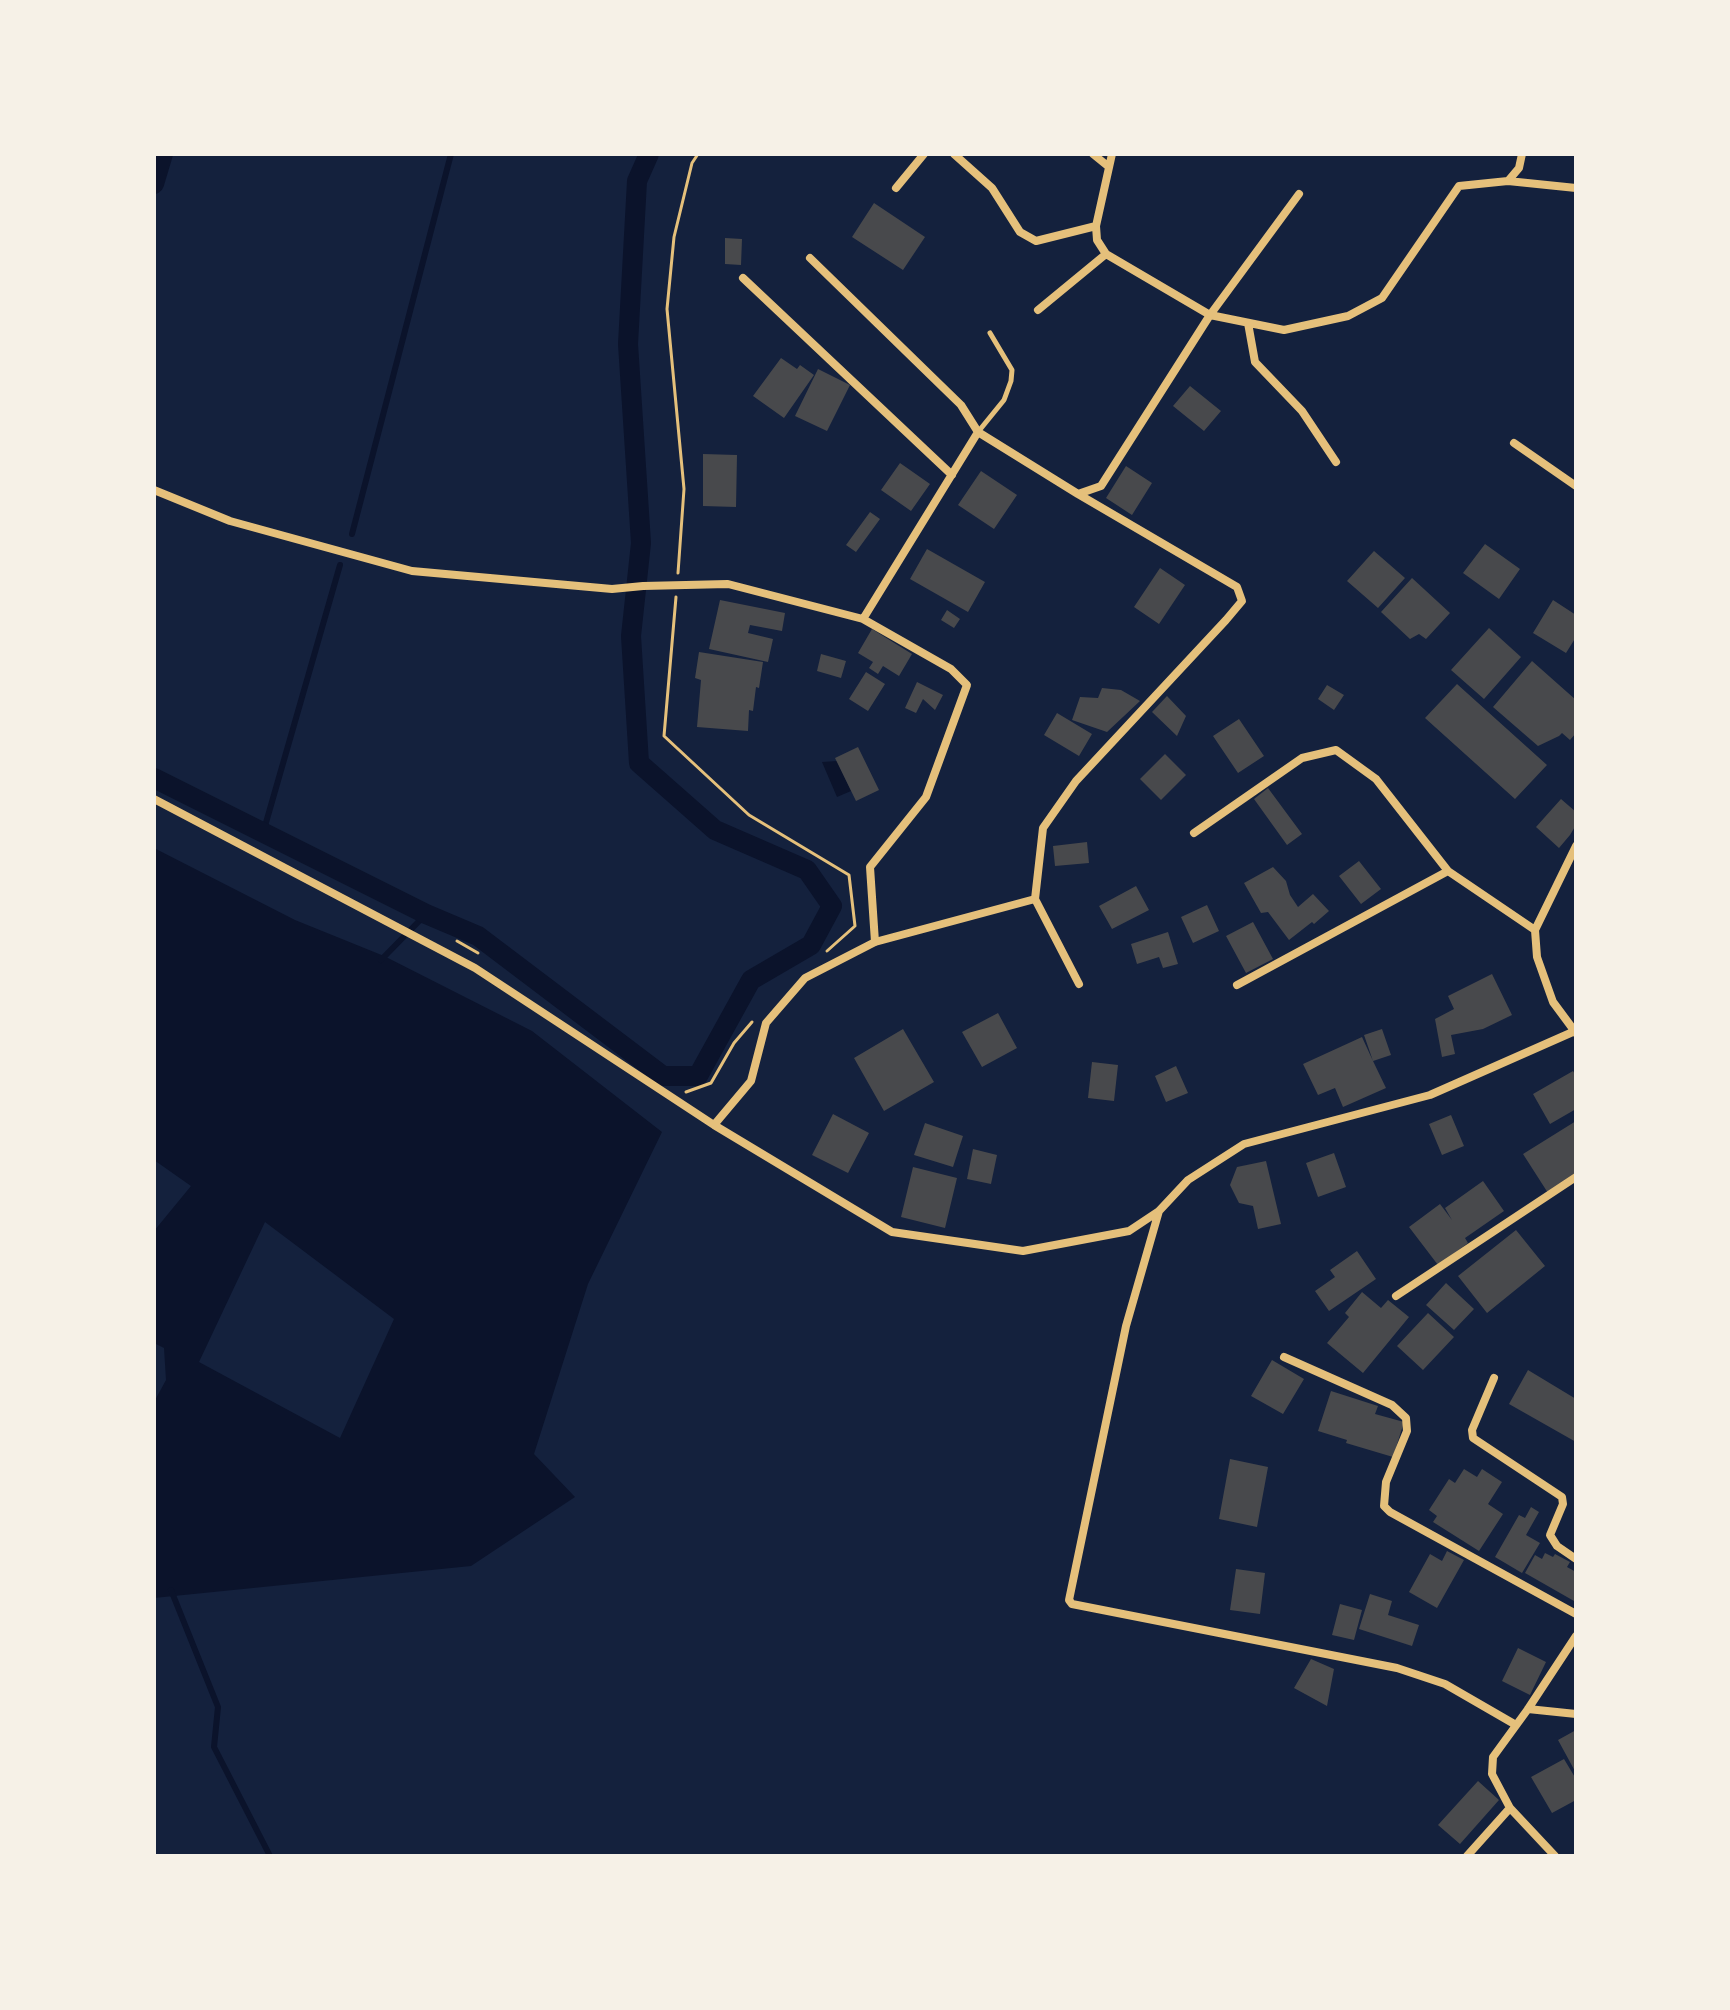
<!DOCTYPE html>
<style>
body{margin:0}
#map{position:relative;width:1730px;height:2010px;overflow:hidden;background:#14213d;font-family:"DejaVu Sans",sans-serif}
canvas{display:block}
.frame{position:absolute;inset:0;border:156px solid #f6f1e7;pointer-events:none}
</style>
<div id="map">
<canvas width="1730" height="2010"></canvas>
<div class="frame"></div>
</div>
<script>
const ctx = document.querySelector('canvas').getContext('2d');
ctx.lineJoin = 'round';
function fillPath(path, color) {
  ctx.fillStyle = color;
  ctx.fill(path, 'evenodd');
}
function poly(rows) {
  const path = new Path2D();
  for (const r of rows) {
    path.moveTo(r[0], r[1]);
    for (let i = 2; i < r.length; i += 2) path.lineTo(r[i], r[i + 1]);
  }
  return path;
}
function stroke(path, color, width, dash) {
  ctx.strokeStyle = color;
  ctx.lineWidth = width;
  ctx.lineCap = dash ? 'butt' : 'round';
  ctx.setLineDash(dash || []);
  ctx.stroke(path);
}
fillPath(poly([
 [837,761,851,791,837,797,822,762],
 [154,848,295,920,384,956,532,1031,662,1132,588,1284,534,1454,575,1497,471,1566,154,1598,154,1402,166,1380,164,1348,154,1343,154,1231,191,1186,154,1160],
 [265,1222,394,1319,340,1438,199,1362]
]), '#0b132b');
stroke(poly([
 [352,534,451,154],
 [263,833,340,565],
 [381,960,426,914],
 [171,1590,218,1707,214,1747,270,1856]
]), '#0b132b', 6);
stroke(poly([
 [154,184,163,154],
 [154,778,426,914,478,936,663,1076,698,1076,751,980,811,945,832,906,807,870,715,830,639,763,631,636,641,543,628,344,637,181,649,154]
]), '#0b132b', 20);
fillPath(poly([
 [874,203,925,237,903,270,852,237],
 [725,238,742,239,741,265,725,264],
 [781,358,797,369,800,365,814,375,784,418,753,396],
 [818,369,850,385,827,431,795,416],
 [1190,386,1221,411,1204,431,1173,406],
 [703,454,737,455,736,507,703,506],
 [900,463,930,484,911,511,881,490],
 [1126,466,1152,483,1132,515,1106,498],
 [981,471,1017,495,994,529,958,505],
 [870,512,880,519,856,552,846,545],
 [1485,544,1520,569,1499,599,1463,573],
 [927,549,985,582,968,612,910,579],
 [1374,551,1405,578,1378,608,1347,581],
 [1160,568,1185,585,1159,624,1134,607],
 [1412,578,1450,613,1426,639,1419,634,1410,639,1381,612],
 [720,600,785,613,782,631,750,625,748,633,773,639,768,662,709,649],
 [1553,600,1576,615,1576,637,1566,653,1533,633],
 [947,610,960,619,954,628,941,620],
 [1489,628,1521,657,1484,699,1451,670],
 [872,629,912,654,899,676,883,666,878,674,869,668,873,662,858,653],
 [699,652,763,662,759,688,756,687,753,711,749,710,748,731,697,727,701,680,695,678],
 [821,654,846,661,841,678,817,671],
 [1532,661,1576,700,1576,733,1570,740,1562,733,1559,736,1538,746,1493,707],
 [866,672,885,684,868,711,849,699],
 [917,682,943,695,935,710,923,699,916,713,905,708],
 [1457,684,1547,765,1515,799,1425,718],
 [1327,685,1344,695,1334,710,1318,699],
 [1102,688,1121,690,1140,701,1107,732,1072,720,1080,697,1098,698],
 [1167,696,1186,716,1177,736,1152,712],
 [1057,713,1092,734,1079,756,1044,735],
 [1239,719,1264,756,1238,773,1213,736],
 [858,747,879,790,856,801,835,758],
 [1165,754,1186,775,1161,800,1140,779],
 [1268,788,1302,834,1287,845,1254,799],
 [1561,799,1576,812,1576,825,1570,835,1559,848,1536,827],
 [1087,842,1089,863,1055,866,1053,846],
 [1359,861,1381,889,1361,904,1339,876],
 [1273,867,1286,881,1290,895,1298,907,1313,894,1329,911,1314,924,1312,922,1289,940,1268,912,1261,913,1244,883],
 [1136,886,1149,910,1112,929,1099,906],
 [1207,905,1219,931,1193,943,1181,917],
 [1253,922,1273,959,1246,973,1226,936],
 [1168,932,1178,964,1163,968,1159,957,1137,964,1131,944],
 [1492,974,1512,1015,1483,1029,1451,1035,1455,1054,1442,1057,1435,1019,1454,1009,1448,996],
 [998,1013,1017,1048,982,1067,962,1032],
 [903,1029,934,1082,884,1111,854,1058],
 [1382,1029,1391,1055,1373,1061,1386,1088,1343,1107,1335,1088,1318,1095,1303,1064,1362,1037,1373,1061,1364,1035],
 [1092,1062,1118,1065,1114,1101,1088,1098],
 [1176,1066,1188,1093,1166,1102,1155,1076],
 [1573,1071,1576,1076,1576,1109,1550,1124,1533,1094],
 [833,1114,869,1133,848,1173,812,1155],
 [1451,1115,1464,1146,1442,1155,1429,1124],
 [1576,1121,1576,1175,1548,1193,1523,1154],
 [925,1123,963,1136,953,1167,914,1155],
 [973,1149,997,1155,991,1184,967,1179],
 [1334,1153,1346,1187,1318,1197,1306,1163],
 [1266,1161,1281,1224,1258,1229,1253,1206,1239,1203,1230,1185,1237,1167],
 [913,1167,957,1178,945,1228,901,1217],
 [1483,1181,1504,1211,1465,1238,1468,1243,1438,1265,1409,1227,1440,1204,1452,1220,1445,1208],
 [1516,1230,1545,1266,1487,1313,1458,1276],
 [1357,1251,1376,1279,1329,1311,1315,1291,1335,1277,1330,1270],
 [1446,1283,1474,1309,1454,1330,1426,1305],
 [1362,1292,1381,1308,1388,1300,1409,1317,1363,1373,1327,1343,1349,1317,1345,1313],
 [1428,1313,1454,1337,1423,1370,1397,1346],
 [1272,1360,1304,1379,1283,1414,1251,1396],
 [1528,1370,1576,1399,1576,1442,1509,1404],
 [1331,1391,1378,1406,1375,1414,1404,1422,1393,1457,1346,1443,1347,1440,1318,1431],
 [1230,1459,1268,1467,1257,1527,1219,1519],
 [1464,1469,1477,1477,1482,1469,1502,1482,1488,1504,1503,1514,1479,1551,1433,1522,1437,1516,1429,1510,1449,1479,1455,1483],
 [1531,1507,1539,1512,1526,1535,1540,1543,1522,1573,1495,1557,1519,1515,1525,1518],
 [1447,1551,1464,1560,1437,1608,1409,1592,1430,1554,1442,1561],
 [1545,1553,1553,1557,1555,1554,1570,1562,1567,1567,1576,1572,1576,1597,1574,1601,1525,1573,1535,1555,1542,1559],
 [1236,1569,1265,1573,1260,1614,1230,1610],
 [1370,1594,1392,1601,1388,1615,1419,1625,1412,1646,1359,1629],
 [1340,1604,1362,1610,1354,1640,1332,1635],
 [1518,1648,1546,1662,1530,1695,1502,1681],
 [1311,1659,1334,1669,1327,1706,1294,1688],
 [1576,1730,1576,1773,1558,1740],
 [1564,1759,1576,1779,1576,1800,1552,1813,1531,1777],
 [1478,1781,1499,1800,1460,1844,1438,1825]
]), '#48494c');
stroke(poly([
 [678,573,684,489,667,309,674,237,692,163,698,154],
 [676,597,664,736,749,815,849,875,855,926,827,951],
 [457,941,478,953],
 [686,1092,711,1083,734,1043,752,1022]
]), '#e5c07b', 3);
stroke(poly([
 [978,432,1004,400,1011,381,1012,370,990,333]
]), '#e5c07b', 5);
stroke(poly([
 [954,154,992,188,1020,232,1036,241,1096,226],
 [1093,154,1109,167],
 [1112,154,1096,226,1097,240,1106,254,1210,315,1299,194],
 [1508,181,1576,188],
 [896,188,924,154],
 [810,258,961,405,978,432,1078,494,1101,486,1210,315,1284,330,1348,316,1382,298,1459,186,1508,181,1519,168,1522,154],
 [743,278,952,475],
 [1038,310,1106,254],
 [1248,323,1255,362,1302,411,1336,462],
 [1514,443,1576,486],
 [154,490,230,521,412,571,612,589,643,586,728,584,863,619,951,669,967,685,926,797,870,867,875,942],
 [1078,494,1237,587,1242,601,1226,620,1076,781,1043,828,1035,899,1079,984],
 [863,619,978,432],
 [154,799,475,968,714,1125,892,1232,1023,1251,1129,1231,1159,1211,1188,1180,1244,1144,1430,1095,1575,1031],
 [1194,833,1302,758,1336,750,1376,779,1448,871,1535,930],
 [1237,985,1448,871],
 [1576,1033,1553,1002,1537,957,1535,930,1576,846],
 [714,1125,751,1081,766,1023,805,978,875,942,1035,899],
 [1159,1211,1126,1326,1069,1600,1072,1604,1397,1668,1445,1684,1516,1725],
 [1396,1296,1576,1177],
 [1284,1357,1392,1405,1406,1418,1407,1431,1386,1482,1384,1506,1390,1512,1576,1614],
 [1494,1378,1472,1430,1473,1438,1562,1497,1563,1504,1550,1535,1557,1546,1576,1559],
 [1528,1709,1576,1714],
 [1467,1856,1510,1808],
 [1555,1856,1510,1808,1492,1774,1493,1757,1528,1709,1576,1636]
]), '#e5c07b', 8);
</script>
